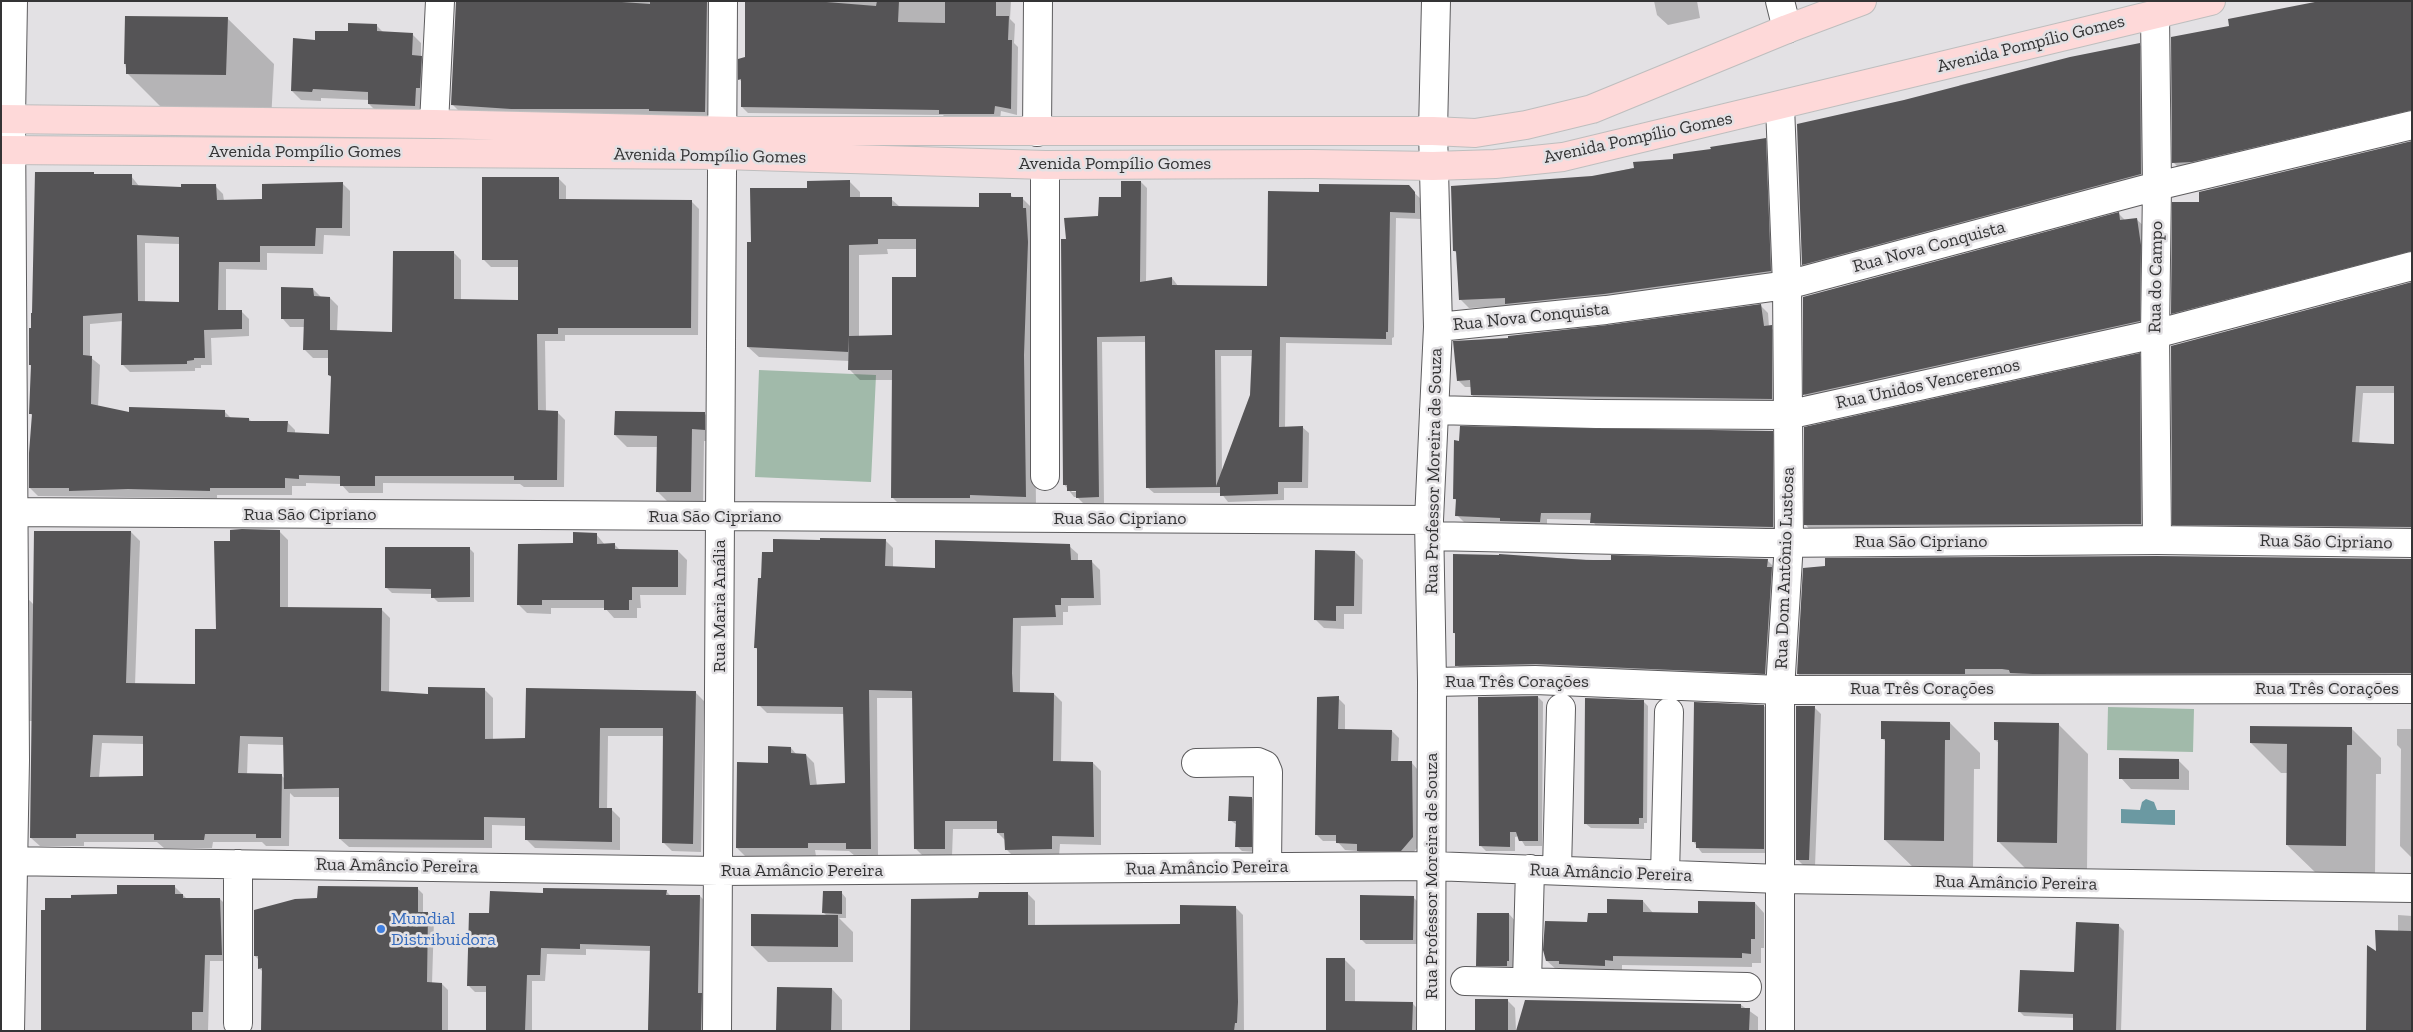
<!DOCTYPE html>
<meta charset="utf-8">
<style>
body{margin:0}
#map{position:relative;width:2413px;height:1032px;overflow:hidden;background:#e3e1e4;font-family:"Zilla Slab",serif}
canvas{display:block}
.frame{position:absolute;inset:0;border:2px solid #343435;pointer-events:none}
</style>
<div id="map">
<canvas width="2413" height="1032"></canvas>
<div class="frame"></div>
</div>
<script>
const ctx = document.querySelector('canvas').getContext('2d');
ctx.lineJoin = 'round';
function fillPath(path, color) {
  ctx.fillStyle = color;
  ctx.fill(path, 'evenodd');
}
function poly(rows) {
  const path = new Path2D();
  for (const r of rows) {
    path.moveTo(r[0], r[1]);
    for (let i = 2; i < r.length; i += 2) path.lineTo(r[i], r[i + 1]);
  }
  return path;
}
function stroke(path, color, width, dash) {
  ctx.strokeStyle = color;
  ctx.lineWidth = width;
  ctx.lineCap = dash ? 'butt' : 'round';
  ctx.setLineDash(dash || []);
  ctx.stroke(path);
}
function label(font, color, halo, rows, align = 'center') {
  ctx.font = font + ' "Zilla Slab",serif';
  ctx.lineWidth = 5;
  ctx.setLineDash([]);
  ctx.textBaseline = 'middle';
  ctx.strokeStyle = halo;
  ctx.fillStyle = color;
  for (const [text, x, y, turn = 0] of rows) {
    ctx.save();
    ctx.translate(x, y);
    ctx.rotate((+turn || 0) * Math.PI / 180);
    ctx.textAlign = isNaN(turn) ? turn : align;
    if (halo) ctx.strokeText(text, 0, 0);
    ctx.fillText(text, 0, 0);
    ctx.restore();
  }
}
fillPath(poly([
 [759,370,876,375,871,482,755,477],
 [2108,707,2194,709,2193,752,2107,750]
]), '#a1baaa');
fillPath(poly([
 [2146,799,2154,802,2157,810,2175,810,2175,825,2121,823,2121,809,2140,810,2142,802]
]), '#6b99a2');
fillPath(poly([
 [457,1,716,1,714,120,461,113,452,104],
 [746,1,1011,1,1010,19,1015,24,1014,43,1018,47,1017,115,1001,111,1000,120,947,120,943,115,748,113,742,107,742,82,739,79,746,58],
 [1654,1,1697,1,1700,18,1668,25,1657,15],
 [2412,1,2412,118,2181,170,2174,163,2231,27],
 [227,18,274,64,271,121,174,120,127,73,125,64],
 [377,26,384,33,412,34,421,43,421,57,430,66,424,115,378,113,369,104,369,100,321,98,321,101,301,100,292,91,316,41],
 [2139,44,2148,53,2149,182,1812,273,1803,264,1960,85],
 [1765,139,1773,147,1779,279,1509,306,1469,308,1461,300,1458,254,1454,251,1592,177],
 [2412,142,2412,259,2179,320,2172,313,2200,203],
 [93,173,95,175,131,176,139,186,182,188,215,186,223,194,224,201,263,200,342,183,350,191,350,236,324,235,323,254,267,253,267,270,226,269,226,311,241,311,249,319,249,336,211,338,212,365,201,365,201,368,195,368,195,371,130,372,122,364,123,321,90,324,90,357,100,365,98,407,130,414,225,412,232,419,249,419,252,422,287,422,295,430,295,433,331,436,332,378,329,375,329,358,313,358,305,350,305,327,290,327,283,319,313,289,321,297,330,298,338,306,337,332,394,333,453,252,461,260,461,300,519,301,519,267,491,267,483,259,558,178,566,186,566,201,691,201,699,209,698,335,565,335,565,341,545,341,546,412,557,412,565,420,564,487,524,487,520,484,383,483,383,493,349,493,341,484,306,483,306,486,292,486,292,495,217,495,217,498,38,496,30,488,33,417,31,414,33,367,30,365,32,330],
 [145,243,180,244,180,303,145,303],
 [849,181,860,192,860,198,891,199,900,207,980,208,1010,195,1014,198,1022,198,1033,209,1036,507,902,507,892,497,893,380,860,380,849,369,850,361,759,357,748,347,752,243,808,189],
 [887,249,917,249,917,279,894,336,859,337,859,255,888,254],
 [1141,182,1147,188,1146,282,1172,278,1178,286,1268,287,1320,193,1408,187,1421,199,1421,219,1396,218,1394,337,1392,338,1392,345,1286,343,1285,428,1302,427,1309,433,1308,488,1284,488,1284,500,1228,502,1221,493,1154,493,1147,487,1146,342,1102,342,1104,503,1084,504,1077,497,1074,497,1064,484,1067,240,1099,218],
 [1221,356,1253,356,1251,396,1222,474],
 [1070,490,1082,492,1072,492],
 [2119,214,2126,221,2136,219,2144,226,2146,328,1812,402,1805,395,1804,298],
 [2412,284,2412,534,2181,531,2174,524],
 [2363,393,2395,393,2396,445,2359,444],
 [1761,306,1768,313,1769,327,1778,333,1779,406,1479,402,1472,395,1471,387,1465,387,1458,380,1509,339],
 [2139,355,2147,362,2148,532,1813,533,1806,525],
 [704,413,717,426,717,441,704,441,703,504,670,504,657,491,658,447,627,447,615,435],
 [1772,432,1779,439,1780,534,1599,530,1592,520,1547,519,1547,529,1464,522,1457,515,1457,501,1454,498],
 [279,531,288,540,288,609,381,609,390,618,389,692,430,695,484,689,493,698,493,740,527,739,695,692,704,701,701,852,672,851,663,842,664,736,608,736,607,809,611,809,620,818,620,850,535,848,526,839,526,826,492,825,492,848,349,847,340,839,340,797,294,797,290,793,289,846,266,846,262,842,213,842,212,848,164,848,157,842,84,842,84,846,40,846,31,838,33,721,1,721,1,571,34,605,131,532,140,541,135,685,196,685,217,630,231,543],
 [102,743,144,744,144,777,99,778],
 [248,744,285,745,285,779,281,775,247,775],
 [596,534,605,545,615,545,620,550,678,551,687,560,686,595,640,595,641,608,637,608,637,618,614,618,605,608,551,608,551,614,527,613,519,605,575,544],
 [885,540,893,548,893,568,936,570,1069,546,1078,554,1078,562,1092,562,1100,570,1101,605,1068,606,1068,612,1063,612,1063,625,1021,626,1020,682,1020,693,1054,694,1062,702,1061,762,1093,763,1101,771,1101,845,1060,844,1059,856,1014,857,1006,849,1005,840,998,833,998,829,953,829,952,856,923,856,915,848,913,698,877,698,878,856,855,856,849,851,815,850,816,856,745,856,737,848,769,764,791,748,797,755,806,755,814,763,817,786,846,784,845,714,767,713,759,705,758,650,755,647,762,580,774,553],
 [469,548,474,553,474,602,438,602,433,597,433,594,392,593,387,588],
 [1355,552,1363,560,1362,614,1344,614,1344,629,1324,628,1315,619],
 [1500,555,1612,561,1767,560,1775,568,1773,681,1465,673,1457,665,1457,635,1454,633],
 [2412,560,2412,680,1971,675,1971,681,1805,681,1798,674],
 [1538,697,1543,702,1542,846,1525,846,1519,836,1515,837,1515,851,1486,851,1481,846],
 [1338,698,1345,705,1345,730,1392,731,1399,738,1398,762,1411,762,1418,770,1420,845,1409,857,1365,858,1358,851,1345,850,1337,841,1323,841,1316,834],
 [1643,701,1648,706,1647,823,1644,823,1644,829,1591,828,1585,823],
 [1764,706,1769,711,1769,853,1702,853,1693,841],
 [1814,707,1821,714,1815,866,1804,866,1797,859],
 [1950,723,1980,753,1980,769,1974,769,1973,870,1915,869,1885,840,1886,742,1882,738],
 [2058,724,2088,754,2087,872,2028,871,1998,841,2000,744,1995,740],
 [2351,728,2381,758,2381,774,2376,774,2375,876,2317,874,2287,845,2288,773,2281,773,2251,743],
 [2397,729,2412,729,2412,858,2400,846,2401,749,2397,745],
 [2178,760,2189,771,2189,790,2131,789,2121,778],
 [1252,798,1257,803,1256,852,1242,851,1237,846,1237,825,1230,820],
 [175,887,187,899,220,899,226,905,228,961,210,961,208,1031,42,1031,46,911,72,900],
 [417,888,423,894,423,913,428,913,434,919,432,984,442,984,448,990,448,1031,263,1031,263,972,259,968,259,960,255,956,319,900],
 [666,891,671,896,700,896,706,902,703,996,707,1000,708,1031,648,1031,651,951,586,949,586,955,547,954,545,981,532,981,532,1031,487,1031,487,992,475,992,469,986,490,915,544,894],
 [841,892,846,898,846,918,839,918,853,932,853,962,768,962,752,946,827,916,824,913],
 [1027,893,1035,901,1035,926,1182,926,1235,907,1243,915,1244,1031,911,1031,980,900],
 [1413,897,1418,902,1418,944,1366,944,1361,939],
 [1643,901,1653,913,1699,914,1755,903,1764,913,1764,948,1761,948,1761,963,1752,963,1752,967,1622,965,1622,970,1614,969,1614,975,1557,970,1547,961,1589,923],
 [1509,914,1519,925,1519,971,1488,976,1477,965],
 [2398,915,2412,916,2412,1031,2377,953,2398,932],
 [2119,926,2124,931,2121,1031,2074,1031,2075,1018,2024,1016,2019,1011,2076,973],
 [1344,959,1355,970,1355,1003,1412,1003,1423,1014,1423,1031,1327,1031],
 [832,989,842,1000,842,1031,777,1031],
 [1508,1001,1515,1008,1516,1031,1476,1031],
 [1741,1005,1758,1017,1758,1031,1517,1031]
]), '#0003');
fillPath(poly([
 [456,1,608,1,650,4,650,1,707,1,705,112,649,111,649,109,511,109,451,105],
 [745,1,814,1,876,6,877,1,899,1,898,22,945,23,945,1,996,1,996,16,1009,16,1008,40,1012,40,1011,109,995,106,994,114,939,114,939,110,741,107,741,79,738,80,738,59,745,57],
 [2320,1,2412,1,2412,110,2192,162,2172,163,2171,37,2229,26,2228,19],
 [125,16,228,17,226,75,126,74,126,64,124,64],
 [348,23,377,24,377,31,413,33,412,55,422,56,420,88,416,88,415,106,368,104,368,92,313,89,312,92,291,91,293,38,315,40,315,31,348,31],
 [2140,43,2141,174,1802,265,1797,124,1904,100,2070,57],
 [1766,138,1771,271,1604,294,1505,304,1505,298,1459,300,1456,251,1453,251,1451,186,1592,176,1634,168,1633,162,1673,159,1673,154,1711,149,1710,147],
 [2412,141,2412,251,2171,314,2172,202,2199,202,2199,192],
 [35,172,94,172,94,174,132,174,132,185,181,187,181,184,216,184,217,200,262,199,262,184,343,182,342,228,316,228,315,246,260,246,260,262,219,262,218,310,242,310,242,329,204,330,205,358,194,358,194,360,187,361,187,364,121,365,122,313,83,316,83,355,92,356,91,404,129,412,129,407,225,410,225,417,249,418,249,421,288,421,287,432,329,434,331,376,328,375,328,350,303,350,304,319,281,319,281,287,313,288,314,296,330,297,330,330,392,332,393,251,454,251,454,299,518,300,518,260,482,260,482,177,559,177,559,199,692,200,691,328,558,328,558,334,537,334,538,410,558,411,557,480,514,480,514,476,375,476,375,486,340,486,340,476,299,475,299,479,285,478,285,488,210,488,210,491,128,489,69,491,69,488,29,488,29,453,32,414,29,414,31,365,29,365,29,328,31,328,31,313,32,313],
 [137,235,179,237,179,302,138,301],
 [850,180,850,197,892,197,892,206,979,207,979,193,1011,193,1011,197,1023,197,1023,208,1026,208,1028,242,1024,355,1026,497,970,495,970,498,891,498,892,370,848,370,849,336,892,335,892,277,916,277,916,239,878,239,878,244,849,245,849,352,747,347,747,242,751,242,750,188,807,188,807,181],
 [1121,181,1141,181,1140,282,1172,277,1172,285,1267,286,1268,191,1319,192,1319,184,1409,185,1415,192,1415,213,1390,212,1388,332,1386,332,1386,339,1280,337,1279,427,1303,426,1302,482,1278,482,1278,494,1220,496,1220,487,1146,488,1145,336,1097,337,1099,497,1076,498,1076,491,1067,491,1067,485,1063,485,1061,239,1066,239,1064,218,1098,216,1099,197,1121,197],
 [1215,350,1252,350,1250,395,1216,486],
 [2119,212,2120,220,2137,218,2141,245,2140,321,1803,395,1803,297],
 [2412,282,2412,527,2172,525,2171,346],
 [2356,386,2394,386,2394,444,2352,442],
 [1761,304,1764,326,1772,325,1772,399,1471,395,1470,380,1457,381,1453,341,1508,338,1508,336,1608,325],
 [2140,353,2141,524,1804,525,1804,427],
 [615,411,705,412,705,430,692,429,691,492,656,492,657,436,614,435],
 [1460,426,1773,431,1773,527,1590,523,1591,513,1541,513,1540,522,1500,521,1500,518,1455,516,1456,499,1453,499,1454,440,1459,441],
 [242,529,280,530,280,607,382,608,381,691,428,694,428,687,485,688,485,739,525,738,526,688,696,691,693,844,662,843,663,728,600,728,599,808,612,808,612,842,525,840,525,818,484,817,484,840,339,839,339,788,284,789,283,737,240,736,238,773,282,774,281,838,256,838,256,834,205,834,204,840,154,840,154,834,76,834,76,838,30,838,34,531,131,531,126,683,195,684,195,629,216,629,214,541,230,541,230,530],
 [93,735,143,736,143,776,90,777],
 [573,532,597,533,597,544,615,543,615,549,678,550,678,587,632,587,632,600,629,600,629,610,604,610,604,600,542,600,542,605,517,605,518,544,573,543],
 [820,538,886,539,885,566,935,568,935,540,1070,544,1071,560,1092,560,1094,598,1061,598,1061,605,1055,605,1056,617,1013,618,1012,673,1013,692,1054,693,1053,761,1093,762,1094,837,1052,836,1052,849,1005,850,1004,833,997,833,997,821,945,821,945,849,914,849,912,691,869,690,871,849,846,849,846,843,808,843,808,848,736,848,737,762,768,763,768,746,791,747,791,753,806,754,810,785,845,783,843,707,757,706,757,648,754,648,758,578,761,578,762,552,773,552,773,539,820,540],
 [385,547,470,547,470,597,431,598,431,589,385,588],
 [1315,550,1355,551,1354,606,1336,606,1336,621,1314,620],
 [1453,554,1499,555,1499,554,1586,560,1611,560,1611,555,1768,559,1767,567,1772,567,1765,674,1536,664,1455,666,1455,633,1453,633],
 [2157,556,2412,559,2412,673,2033,674,2010,673,2009,670,2002,669,1965,669,1965,674,1797,674,1803,568,1825,566,1825,558],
 [1339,696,1338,729,1392,730,1391,761,1412,761,1413,837,1401,851,1357,851,1357,844,1336,843,1336,835,1315,835,1317,697],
 [1538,696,1538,841,1519,841,1516,832,1510,832,1510,847,1479,846,1478,697],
 [1585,698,1644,700,1643,818,1639,818,1639,824,1584,824],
 [1694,702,1764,705,1764,849,1696,848,1696,842,1692,842],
 [1796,706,1815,706,1809,860,1796,860],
 [1881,721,1950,722,1950,740,1945,740,1944,841,1884,840,1885,739,1881,739],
 [1994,722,2059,723,2057,843,1997,842,1998,740,1994,740],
 [2250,726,2352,727,2352,745,2347,745,2346,846,2286,845,2287,744,2250,743],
 [2119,758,2179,759,2179,779,2119,779],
 [1229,796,1252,797,1252,847,1235,847,1236,821,1228,821],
 [117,885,175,885,175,894,183,894,183,898,220,898,222,955,205,955,203,1012,192,1012,192,1031,41,1031,41,910,45,910,45,898,71,898,71,895,117,894],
 [318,886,418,887,418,912,428,912,427,982,442,983,442,1031,261,1031,262,968,258,969,258,956,254,956,254,910,295,899,317,898],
 [543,888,667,890,666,895,700,895,698,993,702,993,701,1031,648,1031,650,946,580,944,580,949,541,948,540,975,527,975,525,1031,486,1031,486,986,467,986,469,913,489,913,490,891,543,893],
 [823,891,842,891,842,914,822,913],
 [979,892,1028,892,1028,925,1180,924,1180,905,1236,906,1238,1002,1237,1023,1235,1023,1234,1031,910,1031,911,899,978,898],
 [1360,895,1414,896,1413,940,1360,940],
 [1607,899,1643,900,1643,912,1698,913,1698,901,1755,902,1755,939,1751,939,1751,954,1742,953,1742,958,1613,956,1613,961,1605,960,1605,966,1559,964,1559,961,1546,961,1543,950,1545,921,1587,922,1588,913,1607,913],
 [1477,913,1509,913,1509,961,1507,961,1507,966,1476,966],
 [751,914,838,915,838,947,751,946],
 [2076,922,2119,924,2116,1031,2073,1031,2073,1014,2018,1012,2020,970,2074,972],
 [2375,930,2412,931,2412,1031,2366,1031,2367,945,2376,951],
 [1326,958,1345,958,1345,1001,1413,1002,1412,1031,1326,1031],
 [777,987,832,988,831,1031,776,1031],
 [1475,999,1508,999,1508,1031,1475,1031],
 [1525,1000,1741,1004,1741,1008,1750,1008,1749,1031,1516,1031]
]), '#555456');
const minor = poly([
 [1780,1,1787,29],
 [2155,14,2157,186,2155,334,2157,540],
 [1780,106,1787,285,1789,542,1780,690,1780,1031],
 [434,124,440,1],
 [1037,132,1038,1],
 [1045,165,1045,476],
 [1438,327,1606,310,1787,285,2157,186,2412,125],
 [1434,410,1596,414,1787,415,2155,334,2412,266],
 [1,512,1429,520],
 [1430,536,1766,543,2157,540,2412,543],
 [1432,682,1535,680,1780,690,2412,689],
 [1196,763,1258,762,1265,765,1268,772,1267,867],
 [1,861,719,871,1432,866,1780,879,2412,888],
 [1557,870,1561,708],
 [1665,875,1669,712],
 [1465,981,1747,987],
 [1527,982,1530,869],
 [238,1023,238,864],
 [10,1031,15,760,11,119,13,1],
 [717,1031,723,1],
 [1431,1031,1432,682,1429,520,1438,327,1433,131,1436,1]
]);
const major = poly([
 [1,119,434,124,736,131,1433,131,1475,133,1526,125,1592,109,1787,29,1862,1],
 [1,150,722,155,1045,165,1312,164,1433,166,1495,164,1563,157,2211,1]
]);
stroke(minor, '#5d5c5e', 30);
stroke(major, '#bebebe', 30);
stroke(minor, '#fff', 28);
stroke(major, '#fed9d9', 28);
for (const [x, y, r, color] of [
 [381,929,5,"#3f7fe0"]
]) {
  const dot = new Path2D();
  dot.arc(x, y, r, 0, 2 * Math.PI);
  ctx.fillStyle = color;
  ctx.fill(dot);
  stroke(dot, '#e3e1e4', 2);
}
label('18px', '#343435', '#e3e1e4', [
 ["Avenida Pompílio Gomes",2031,44,-14],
 ["Avenida Pompílio Gomes",1638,138,-12],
 ["Avenida Pompílio Gomes",305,152],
 ["Avenida Pompílio Gomes",710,156,1],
 ["Avenida Pompílio Gomes",1115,164],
 ["Rua Nova Conquista",1929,247,-15],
 ["Rua do Campo",2156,277,-89],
 ["Rua Nova Conquista",1531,317,-6],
 ["Rua Unidos Venceremos",1928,384,-12],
 ["Rua Professor Moreira de Souza",1434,471,-89],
 ["Rua São Cipriano",310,515],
 ["Rua São Cipriano",715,517],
 ["Rua São Cipriano",1120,519],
 ["Rua São Cipriano",1921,542],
 ["Rua São Cipriano",2326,542,1],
 ["Rua Dom Antônio Lustosa",1785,568,-88],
 ["Rua Maria Anália",720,606,-90],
 ["Rua Três Corações",1517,682],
 ["Rua Três Corações",1922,689],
 ["Rua Três Corações",2327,689],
 ["Rua Amâncio Pereira",397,866,1],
 ["Rua Amâncio Pereira",1207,868,-1],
 ["Rua Amâncio Pereira",802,871],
 ["Rua Amâncio Pereira",1611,873,2],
 ["Rua Professor Moreira de Souza",1432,876,-90],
 ["Rua Amâncio Pereira",2016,883,1]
]);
label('18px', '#366cbe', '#e3e1e4', [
 ["Mundial",391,919],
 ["Distribuidora",391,940]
], 'left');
</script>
